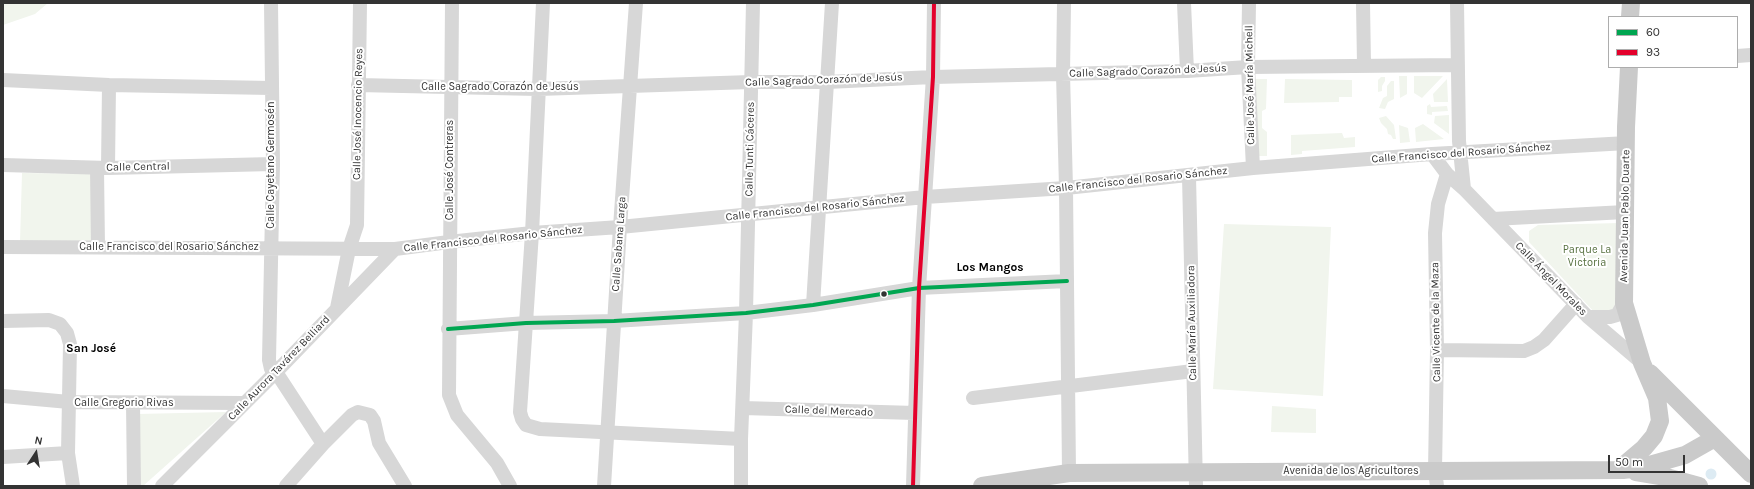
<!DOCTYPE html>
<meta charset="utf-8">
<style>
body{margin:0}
#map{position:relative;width:1754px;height:489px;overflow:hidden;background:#fff;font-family:Karla,sans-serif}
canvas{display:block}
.frame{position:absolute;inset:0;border:4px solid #333;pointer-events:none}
.legend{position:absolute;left:1608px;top:16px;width:130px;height:52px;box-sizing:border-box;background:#fff;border:1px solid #adadad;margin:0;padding:5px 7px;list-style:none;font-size:12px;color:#333}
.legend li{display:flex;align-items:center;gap:8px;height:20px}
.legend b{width:20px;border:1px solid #adadad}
.north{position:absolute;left:16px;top:433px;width:40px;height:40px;-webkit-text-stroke:3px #fff;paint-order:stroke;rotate:12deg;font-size:11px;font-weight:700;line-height:16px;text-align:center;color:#333}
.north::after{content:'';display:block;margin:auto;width:14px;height:18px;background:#333;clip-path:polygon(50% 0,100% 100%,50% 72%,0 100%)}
.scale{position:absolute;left:1608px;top:455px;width:77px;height:18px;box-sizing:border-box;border:2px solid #333;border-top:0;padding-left:5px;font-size:12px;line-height:14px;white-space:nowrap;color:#333;-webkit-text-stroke:3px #fff;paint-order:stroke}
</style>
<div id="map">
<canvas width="1754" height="489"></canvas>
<div class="frame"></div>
<ul class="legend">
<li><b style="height:5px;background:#00a651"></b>60</li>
<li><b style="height:5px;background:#e4002b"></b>93</li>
</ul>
<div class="north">N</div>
<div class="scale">50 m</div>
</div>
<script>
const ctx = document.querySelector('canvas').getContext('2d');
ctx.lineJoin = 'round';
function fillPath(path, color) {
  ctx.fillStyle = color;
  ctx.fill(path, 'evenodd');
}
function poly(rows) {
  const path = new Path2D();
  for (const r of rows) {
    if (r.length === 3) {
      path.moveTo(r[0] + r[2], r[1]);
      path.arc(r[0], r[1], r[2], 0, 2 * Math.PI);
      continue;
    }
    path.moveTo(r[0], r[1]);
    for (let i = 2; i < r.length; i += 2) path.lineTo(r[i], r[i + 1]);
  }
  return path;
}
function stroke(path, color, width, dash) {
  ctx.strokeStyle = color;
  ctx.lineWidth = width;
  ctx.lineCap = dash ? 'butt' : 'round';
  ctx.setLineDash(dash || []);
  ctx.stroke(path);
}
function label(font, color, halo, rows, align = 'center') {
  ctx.font = font + ' Karla,sans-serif';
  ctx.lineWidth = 4;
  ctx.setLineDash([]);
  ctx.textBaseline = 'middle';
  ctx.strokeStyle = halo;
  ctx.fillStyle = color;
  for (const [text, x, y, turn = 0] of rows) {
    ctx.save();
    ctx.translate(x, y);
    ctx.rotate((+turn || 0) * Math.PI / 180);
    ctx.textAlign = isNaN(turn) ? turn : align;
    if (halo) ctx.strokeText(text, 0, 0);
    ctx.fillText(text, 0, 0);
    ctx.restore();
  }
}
fillPath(poly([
 [3,3,48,3,35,14,3,25],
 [1399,76,1407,76,1407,94,1400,98],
 [1414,76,1443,76,1422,98,1414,93],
 [1381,77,1385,77,1385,81,1382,86,1382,91,1378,92,1378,80],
 [1254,79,1267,79,1266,109,1262,111,1262,128,1267,132,1267,156,1255,156],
 [1285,79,1352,80,1352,97,1339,97,1339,102,1284,103],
 [1447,79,1448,102,1434,102,1433,94],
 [1391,81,1394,81,1394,99,1388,102,1385,109,1379,108,1383,98,1387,96,1387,86],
 [1430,104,1431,107,1447,106,1448,111,1432,112,1432,115,1427,114,1427,106],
 [1449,115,1449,134,1434,123,1435,116],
 [1386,116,1394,125,1396,139,1393,139,1391,135,1388,134,1387,129,1381,123,1379,118],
 [1423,124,1444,139,1416,142,1415,128],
 [1399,125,1408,128,1410,142,1400,143],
 [1342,133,1344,138,1355,137,1355,147,1302,151,1302,154,1291,155,1291,135],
 [22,173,93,174,95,243,20,242],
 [1620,223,1619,309,1596,314,1529,242,1529,231,1538,225],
 [1224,224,1331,227,1323,396,1213,389],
 [1272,406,1316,409,1316,433,1271,432],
 [226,412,143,486,138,486,137,414]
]), '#f1f5ed');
fillPath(poly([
 [1711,474,5.5]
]), '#ddebf3');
stroke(poly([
 [271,3,273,164,269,360,271,369,276,372,323,444],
 [452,3,449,395,457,415,497,463,510,486],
 [543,3,532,233,520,412,522,419,526,425,540,429,741,439],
 [1064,3,1063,74,1066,188,1069,473],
 [1184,3,1187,71],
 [1249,3,1248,67,1253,168],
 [1363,3,1364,65],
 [1457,3,1459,141,1464,189],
 [1737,56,1751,55],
 [3,80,109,85,271,88],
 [358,85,538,89,751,82,827,82,933,77,1187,71,1248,67,1458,65],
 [1432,154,1447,174,1464,189,1588,317,1642,363],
 [3,165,108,168,273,164],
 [97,168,98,247],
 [108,168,109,85],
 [1189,176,1196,486],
 [1493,219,1625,212],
 [3,247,395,249,449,242,532,233,620,227,925,197,1066,188,1253,168,1432,154,1627,143],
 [813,305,832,3],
 [337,308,349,249,357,225,360,3],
 [1588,317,1610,317,1617,315,1624,303],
 [3,321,49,320,60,324,67,333,70,344,68,453,73,486],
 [448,329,526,323,614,321,746,313,813,305,919,288,1067,281],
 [1437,350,1524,351,1534,347,1544,340,1576,304],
 [3,396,69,402,244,403],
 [973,398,1193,371],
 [133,403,134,486],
 [743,408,915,413],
 [3,457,68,453],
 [162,486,276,372,395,249],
 [286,486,323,444,352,415,358,412,370,415,374,421,379,443,405,486],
 [604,486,620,227,636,3],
 [741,486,741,439,746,313,753,3],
 [913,486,919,288,933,77,934,3],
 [1437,486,1435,471,1437,350,1435,233,1438,204,1447,174]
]), '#d7d7d7', 14);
stroke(poly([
 [1630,17,1631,3],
 [1650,373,1751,474],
 [1618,470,1644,448,1654,436,1660,421,1657,398,1642,363,1624,303,1626,127,1629,67],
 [1636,472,1666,477,1699,486],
 [982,486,1069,473,1623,470,1639,468,1685,455,1715,438]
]), '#cacaca', 18);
stroke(poly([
 [448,329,526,323,614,321,746,313,813,305,919,288,1067,281]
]), '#00a651', 4);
stroke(poly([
 [913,486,919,288,933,77,934,3]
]), '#e4002b', 4);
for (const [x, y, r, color] of [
 [884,294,3.5,"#333"]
]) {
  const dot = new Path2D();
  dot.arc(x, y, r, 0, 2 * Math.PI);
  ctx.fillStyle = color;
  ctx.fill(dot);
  stroke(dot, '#fff', 1.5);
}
label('11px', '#333', '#fff', [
 ["Calle Sagrado Corazón de Jesús",1148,71,-2],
 ["Calle Sagrado Corazón de Jesús",824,80,-2],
 ["Calle José María Michell",1250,85,-91],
 ["Calle Sagrado Corazón de Jesús",500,87],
 ["Calle José Inocencio Reyes",358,114,-89],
 ["Calle Tunti Cáceres",750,149,-89],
 ["Calle Francisco del Rosario Sánchez",1461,153,-4],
 ["Calle Cayetano Germosén",271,165,-90],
 ["Calle Central",138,167,-1],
 ["Calle José Contreras",450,170,-90],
 ["Calle Francisco del Rosario Sánchez",1138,180,-6],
 ["Calle Francisco del Rosario Sánchez",815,208,-6],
 ["Avenida Juan Pablo Duarte",1625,216,-89],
 ["Calle Francisco del Rosario Sánchez",493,239,-6],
 ["Calle Sabana Larga",619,244,-86],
 ["Calle Francisco del Rosario Sánchez",169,247],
 ["Calle Ángel Morales",1551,279,46],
 ["Calle Vicente de la Maza",1436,322,-91],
 ["Calle María Auxiliadora",1192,323,-91],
 ["Calle Aurora Tavárez Belliard",279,368,-46],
 ["Calle Gregorio Rivas",124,403],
 ["Calle del Mercado",829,411,2],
 ["Avenida de los Agricultores",1351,471]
]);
label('11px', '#56703f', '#fff', [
 ["Parque La",1587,250],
 ["Victoria",1587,263]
]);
label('bold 12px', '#000', '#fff', [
 ["Los Mangos",990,268],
 ["San José",91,349]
]);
</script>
